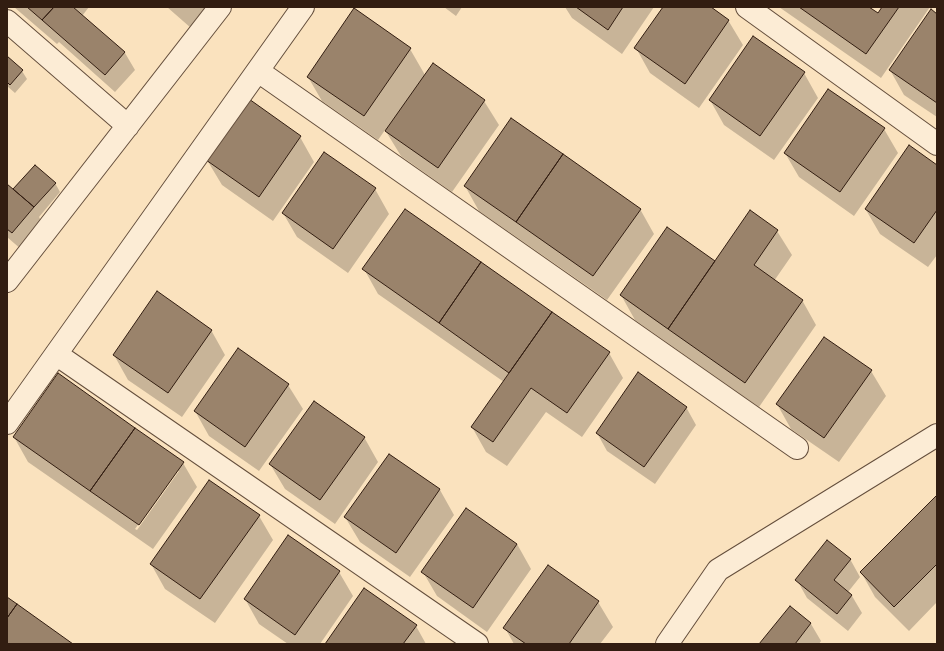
<!DOCTYPE html>
<style>
body{margin:0}
#map{position:relative;width:944px;height:651px;overflow:hidden;background:#fae2be;font-family:"IM FELL DW Pica",serif}
canvas{display:block}
.frame{position:absolute;inset:0;border:8px solid #321d11;pointer-events:none}
</style>
<div id="map">
<canvas width="944" height="651"></canvas>
<div class="frame"></div>
</div>
<script>
const ctx = document.querySelector('canvas').getContext('2d');
ctx.lineJoin = 'round';
function fillPath(path, color) {
  ctx.fillStyle = color;
  ctx.fill(path, 'evenodd');
}
function poly(rows) {
  const path = new Path2D();
  for (const r of rows) {
    path.moveTo(r[0], r[1]);
    for (let i = 2; i < r.length; i += 2) path.lineTo(r[i], r[i + 1]);
  }
  return path;
}
function stroke(path, color, width, dash) {
  ctx.strokeStyle = color;
  ctx.lineWidth = width;
  ctx.lineCap = dash ? 'butt' : 'round';
  ctx.setLineDash(dash || []);
  ctx.stroke(path);
}
fillPath(poly([
 [14,7,89,7,82,16,125,53,135,70,115,92,59,42,57,44],
 [167,7,223,7,199,35],
 [444,7,462,7,456,16],
 [565,7,654,7,622,54,572,18],
 [664,7,709,7,728,20,743,45,699,108,650,73,636,48],
 [779,7,868,7,878,14,883,7,930,7,881,78],
 [937,15,937,117,904,95,890,70],
 [410,49,425,75,484,101,499,125,452,192,401,156,385,130,378,140,322,101,308,77],
 [7,58,22,71,27,79,15,93,7,86],
 [804,73,818,98,774,160,724,125,710,100],
 [884,129,898,153,854,216,799,177,785,153],
 [300,137,314,162,273,221,222,185,207,160],
 [35,166,55,183,60,192,39,217,44,226,22,250,7,237,7,185,14,191],
 [937,166,937,255,928,267,880,234,866,210],
 [465,186,640,209,654,234,607,300,479,211],
 [375,189,389,214,348,273,297,237,283,213],
 [405,210,609,353,623,378,582,437,546,412,507,466,486,452,472,427,504,382,378,294,364,269],
 [777,231,792,255,774,281,802,300,816,325,759,407,635,320,621,295,715,262],
 [211,330,225,355,182,417,128,380,114,355],
 [824,338,871,371,886,396,839,462,791,429,777,404],
 [288,385,303,409,259,471,209,436,195,411],
 [686,407,696,425,655,484,607,451,597,433],
 [14,437,183,463,197,487,153,549,28,462],
 [176,471,179,471,137,530,135,529],
 [364,437,378,462,335,524,285,489,270,464],
 [389,455,440,490,454,515,410,577,360,542,345,517],
 [937,496,937,602,909,631,875,597,861,572],
 [259,516,273,540,215,623,165,589,151,564],
 [517,544,531,569,487,632,437,596,423,572],
 [850,559,860,577,848,592,852,596,862,613,848,631,807,598,797,580],
 [548,567,598,602,613,627,600,644,527,644,524,642,524,644,514,644,505,628],
 [339,572,353,596,320,644,288,644,259,624,245,599],
 [790,607,811,624,821,641,819,644,761,644],
 [416,626,426,644,326,644]
]), '#0003');
const building = poly([
 [27,7,54,7,42,20,27,7],
 [54,7,73,7,125,52,105,75,42,20,54,7],
 [576,7,623,7,608,30,576,7],
 [663,7,711,7,729,20,685,84,634,48,663,7],
 [799,7,869,7,878,13,882,7,899,7,866,54,799,7],
 [354,8,411,48,364,116,307,77,354,8],
 [931,9,937,14,937,103,889,70,931,9],
 [753,36,805,72,760,136,709,100,753,36],
 [7,56,23,70,10,85,7,82,7,56],
 [433,63,485,100,438,168,385,131,433,63],
 [828,89,885,128,840,192,784,153,828,89],
 [249,99,301,136,259,197,206,160,249,99],
 [511,118,563,154,516,222,464,186,511,118],
 [909,145,937,165,937,210,914,243,865,209,909,145],
 [324,152,376,188,333,249,282,213,324,152],
 [563,154,641,209,593,276,516,222,563,154],
 [35,165,56,183,34,207,13,189,35,165],
 [7,184,34,207,12,233,7,229,7,184],
 [405,209,481,262,439,323,362,269,405,209],
 [750,210,778,230,754,265,803,300,745,383,668,329,750,210],
 [667,227,715,261,668,329,620,295,667,227],
 [481,262,552,312,509,373,439,323,481,262],
 [157,291,212,330,168,393,113,355,157,291],
 [552,312,610,352,567,413,531,388,493,442,471,427,552,312],
 [824,337,872,370,824,438,776,404,824,337],
 [238,348,289,384,245,447,194,411,238,348],
 [638,372,687,407,644,467,596,433,638,372],
 [58,373,135,428,90,491,13,437,58,373],
 [314,401,365,437,320,500,269,464,314,401],
 [135,428,184,462,139,525,90,491,135,428],
 [389,454,440,489,396,553,344,517,389,454],
 [209,480,260,515,200,599,150,564,209,480],
 [937,495,937,564,894,607,860,572,937,495],
 [466,508,517,544,473,608,421,572,466,508],
 [288,535,340,571,295,635,244,599,288,535],
 [827,540,851,559,834,580,852,595,837,614,795,580,827,540],
 [548,565,599,601,569,644,526,644,503,628,548,565],
 [364,588,417,625,403,644,325,644,364,588],
 [7,597,17,604,7,618,7,597],
 [17,604,73,644,7,644,7,618,17,604],
 [790,606,811,623,795,644,759,644,790,606]
]);
fillPath(building, '#9a836b');
stroke(building, '#321d11', 1);
const street = poly([
 [747,7,937,144],
 [7,21,128,126],
 [258,71,797,448],
 [7,281,220,7],
 [56,354,477,644],
 [7,423,303,7],
 [667,644,718,570,937,435]
]);
stroke(street, '#644e3c', 24);
stroke(street, '#fcecd5', 22);
</script>
